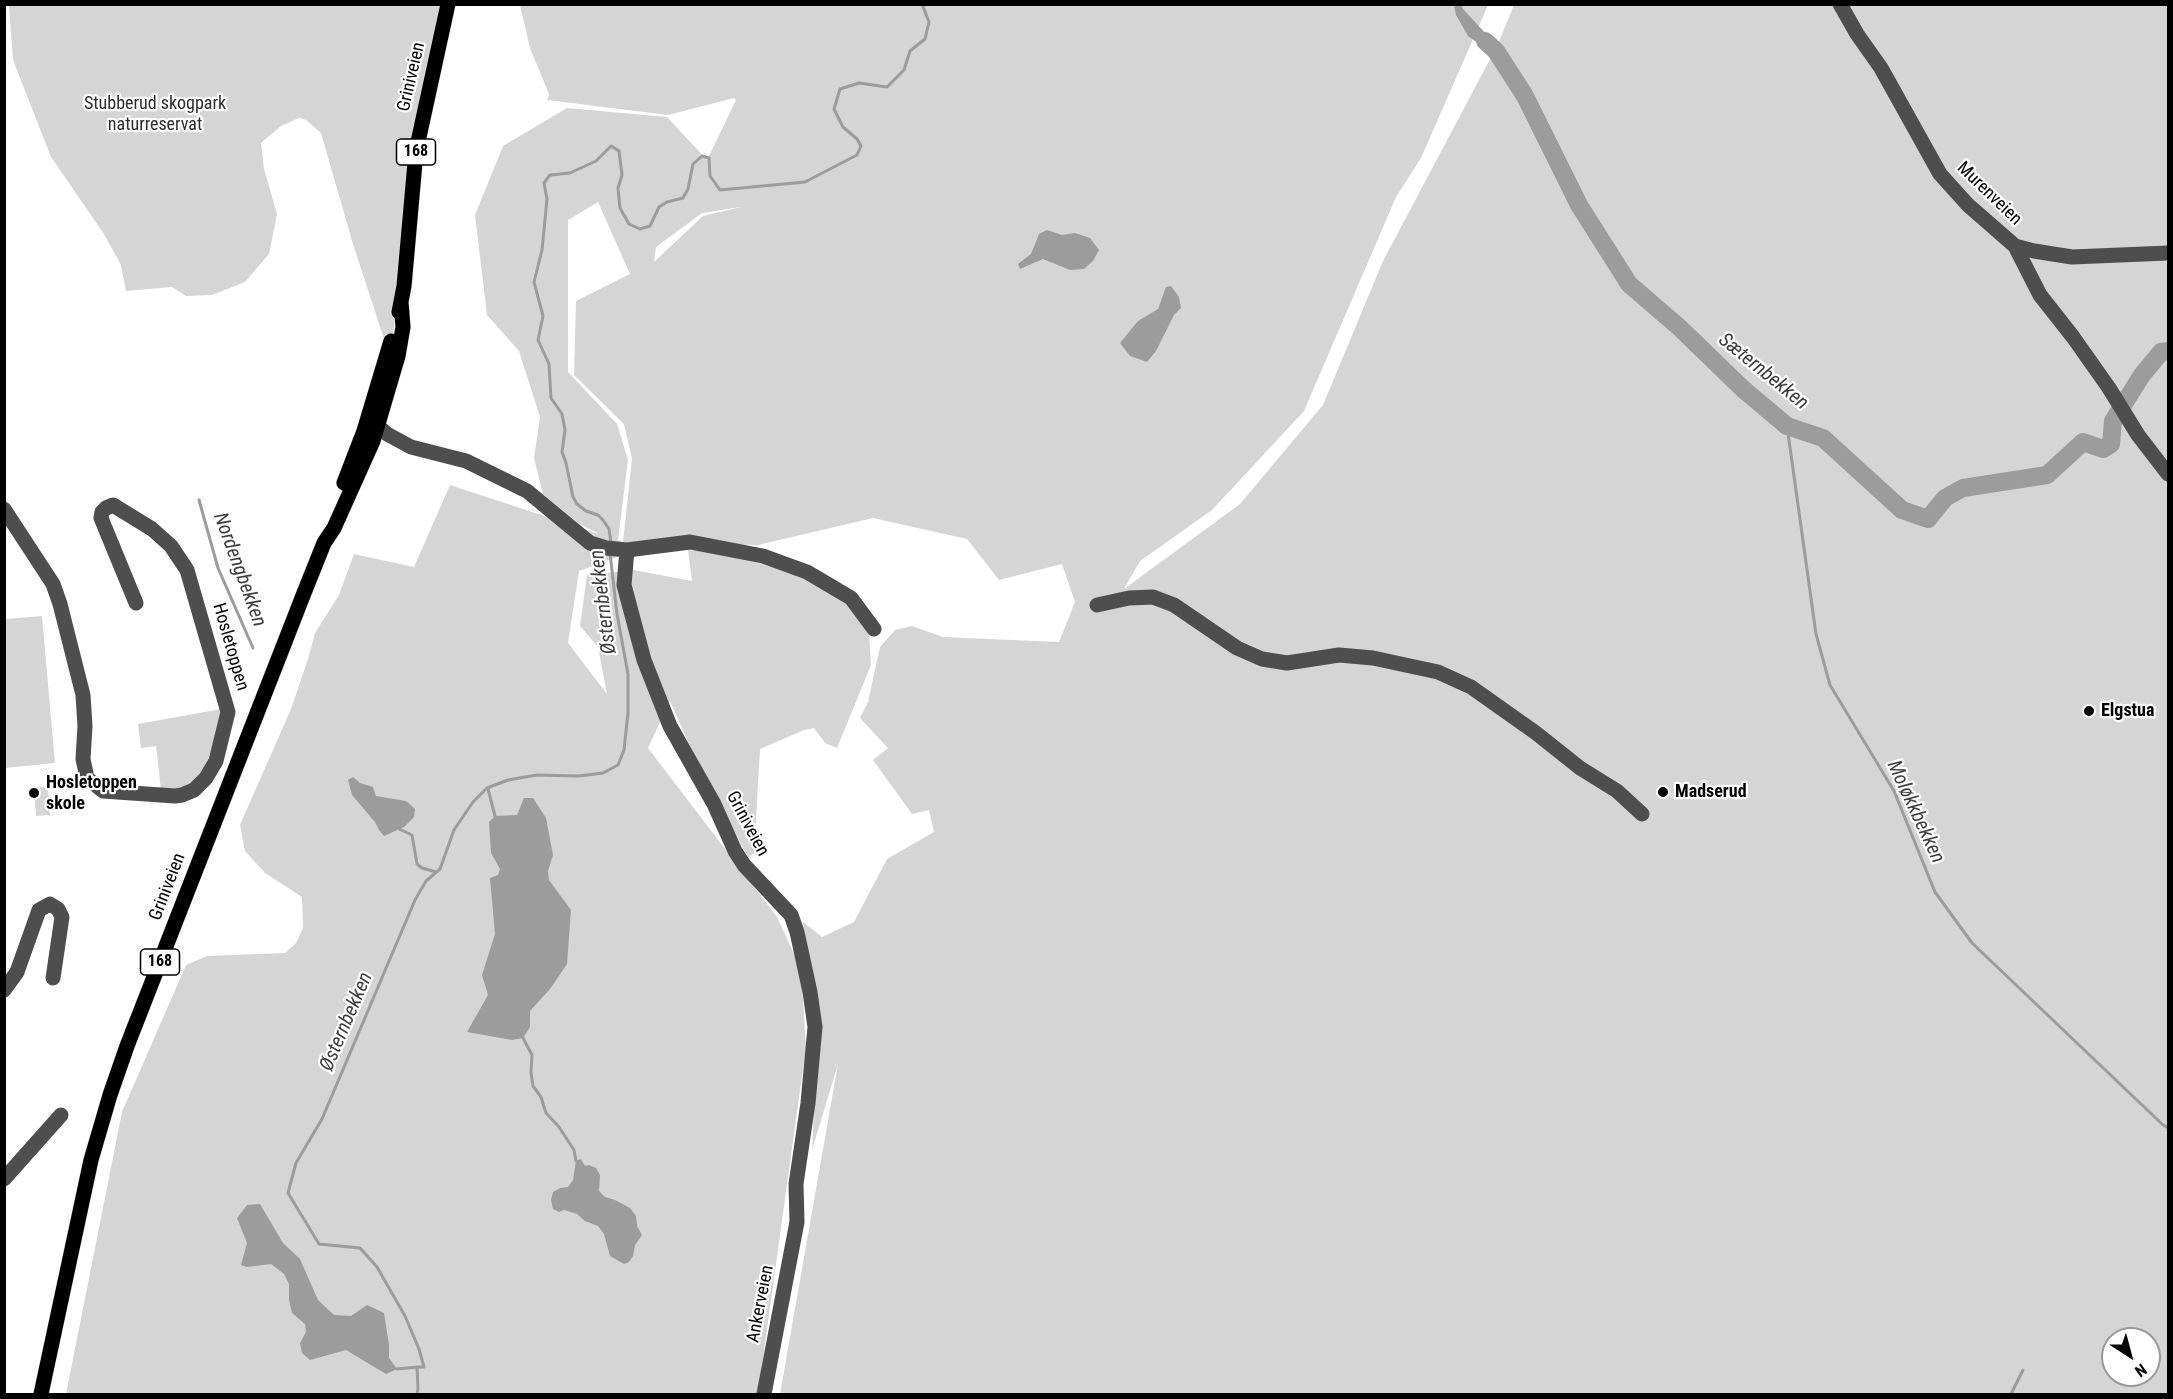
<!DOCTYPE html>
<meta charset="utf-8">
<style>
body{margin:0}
#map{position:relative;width:2173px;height:1399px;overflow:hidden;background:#fff;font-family:"Roboto Condensed",sans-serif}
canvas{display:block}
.frame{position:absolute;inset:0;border:6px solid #000;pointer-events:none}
.north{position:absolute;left:2101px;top:1327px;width:60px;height:60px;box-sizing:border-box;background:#fff;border:2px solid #999;border-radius:50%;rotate:144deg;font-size:16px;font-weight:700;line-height:24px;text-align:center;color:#000}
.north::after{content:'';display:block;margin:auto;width:21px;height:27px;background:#000;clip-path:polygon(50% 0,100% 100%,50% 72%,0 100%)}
</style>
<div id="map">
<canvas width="2173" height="1399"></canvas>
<div class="frame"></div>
<div class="north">N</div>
</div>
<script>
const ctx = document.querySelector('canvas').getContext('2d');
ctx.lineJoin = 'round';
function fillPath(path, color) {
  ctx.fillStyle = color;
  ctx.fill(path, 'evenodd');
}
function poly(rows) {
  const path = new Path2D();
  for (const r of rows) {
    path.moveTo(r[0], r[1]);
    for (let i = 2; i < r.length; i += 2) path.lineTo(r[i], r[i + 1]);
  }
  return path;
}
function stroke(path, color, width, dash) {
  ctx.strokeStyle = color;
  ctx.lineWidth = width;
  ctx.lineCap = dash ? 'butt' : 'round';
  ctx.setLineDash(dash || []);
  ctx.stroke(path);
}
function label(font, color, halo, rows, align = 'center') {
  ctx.font = font + ' "Roboto Condensed",sans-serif';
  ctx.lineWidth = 4.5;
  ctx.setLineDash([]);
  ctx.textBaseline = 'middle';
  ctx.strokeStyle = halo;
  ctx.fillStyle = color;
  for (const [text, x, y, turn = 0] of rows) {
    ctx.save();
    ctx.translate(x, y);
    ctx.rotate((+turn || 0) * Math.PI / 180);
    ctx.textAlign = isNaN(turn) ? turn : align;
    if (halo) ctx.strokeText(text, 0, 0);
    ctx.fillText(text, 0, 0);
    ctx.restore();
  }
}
fillPath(poly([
 [9,5,447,5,398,288,393,337,385,342,353,244,321,133,306,120,299,118,281,126,261,143,264,169,277,214,269,254,245,282,212,295,186,296,172,287,126,291,121,265,104,234,51,157,13,60],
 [520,5,1488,5,1421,158,1396,197,1304,411,1212,510,1140,561,1124,589,1240,504,1323,405,1383,261,1497,46,1514,5,2168,5,2168,1394,780,1394,838,1064,812,1150,819,1016,803,922,822,937,854,922,887,859,934,832,929,810,912,814,873,760,888,748,860,718,868,702,880,647,895,630,912,626,943,637,1059,642,1075,602,1062,564,999,580,967,539,873,518,758,545,655,543,579,571,568,643,607,694,598,647,580,626,587,575,633,570,692,581,688,550,725,553,809,578,844,598,869,632,871,665,837,748,825,743,814,728,804,730,760,749,754,854,748,857,698,764,670,701,648,748,777,917,801,969,806,1047,758,1394,66,1394,122,1112,186,965,207,956,285,953,296,943,303,928,302,897,265,873,245,851,240,825,291,709,308,659,315,633,339,595,354,554,414,567,450,485,599,534,578,523,543,494,534,458,540,417,519,351,487,315,475,215,503,146,567,108,667,117,707,160,736,100,734,98,668,115,547,100,549,94,530,48],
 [598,202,630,274,576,301,574,375,624,424,632,459,623,542,618,540,628,460,617,424,568,372,568,220],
 [741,207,703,216,654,262,656,247,702,213],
 [2113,1339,2149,1339,2149,1375,2113,1375],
 [42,616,55,763,5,768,5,619],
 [221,709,213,749,200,776,185,788,161,790,156,746,141,748,138,724],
 [48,787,50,815,36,816,34,788]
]), '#d5d5d5');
fillPath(poly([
 [1454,5,1461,5,1463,9,1487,35,1482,46,1468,36,1456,15],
 [1047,230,1062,235,1075,233,1090,238,1099,250,1093,261,1084,269,1070,270,1043,259,1020,269,1018,264,1031,254,1039,234],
 [1171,286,1179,297,1181,308,1174,315,1156,351,1147,362,1130,356,1120,343,1138,321,1158,309,1166,287],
 [353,777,360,783,373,787,376,796,406,801,415,809,414,817,404,827,384,836,379,830,375,822,352,795,348,780],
 [524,798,533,798,546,818,553,855,548,871,549,880,571,910,567,964,550,989,530,1011,530,1027,523,1038,512,1040,467,1032,488,995,482,975,495,934,490,878,498,875,500,869,491,853,489,822,495,816,517,815],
 [581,1159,585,1166,589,1165,596,1168,600,1175,599,1191,605,1197,615,1200,630,1208,636,1216,637,1226,642,1235,635,1245,633,1256,629,1262,624,1264,610,1256,604,1234,598,1226,585,1221,577,1214,564,1210,559,1212,553,1209,551,1200,553,1192,560,1188,568,1187,573,1180,576,1161],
 [260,1204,283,1243,300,1259,318,1300,334,1315,351,1316,367,1305,384,1313,389,1345,389,1358,397,1369,386,1374,346,1350,310,1360,302,1353,300,1343,306,1332,305,1324,292,1313,289,1300,289,1284,284,1274,271,1264,247,1267,241,1265,247,1243,237,1218,247,1205]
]), '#9c9c9c');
stroke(poly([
 [1787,426,1816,634,1830,685,1894,791,1935,892,1972,943,2162,1124,2168,1128],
 [199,500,218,568,253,648],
 [611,543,609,529,603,520,598,515,586,511,577,504,573,497,566,463,562,452,565,430,562,414,551,398,549,364,538,340,543,316,534,282,542,250,547,199,544,183,550,175,570,173,596,161,611,146,619,151,622,175,618,188,620,208,629,224,640,229,650,226,659,207,667,202,683,198,688,189,693,164,702,156,709,158,710,176,720,190,805,182,857,155,861,146,857,139,843,127,834,109,840,89,859,83,887,87,904,70,910,51,925,39,929,22,922,4],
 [488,789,495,816],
 [399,829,412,835,417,864,422,868,436,872],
 [523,1038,532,1055,531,1072,533,1086,541,1097,546,1113,559,1127,574,1150,576,1161],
 [397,1369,417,1367],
 [417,1394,418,1389,417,1367,424,1367,419,1349,405,1316,377,1267,360,1248,319,1244,288,1193,296,1163,322,1119,415,900,426,881,440,869,454,830,473,802,487,788,508,780,537,775,579,776,603,773,618,765,624,750,628,713,628,674,617,614,610,553],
 [2011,1394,2023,1370]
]), '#9c9c9c', 3);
stroke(poly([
 [1485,41,1496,51,1525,96,1579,205,1629,284,1680,328,1743,389,1787,426,1823,438,1902,510,1928,519,1945,498,1963,488,2047,475,2083,442,2103,449,2111,444,2113,421,2142,375,2161,352,2168,351]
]), '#9c9c9c', 18);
const major = poly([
 [399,312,404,286,416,151,448,4],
 [344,483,364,431,391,341],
 [41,1394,91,1160,110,1095,127,1046,304,593,324,543,334,528,373,441,398,356,403,327,401,302]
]);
stroke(major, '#dbdbdb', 16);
stroke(poly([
 [1840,4,1857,34,1881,68,1940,174,1968,205,2015,246,2034,251,2072,257,2168,253],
 [2015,246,2040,295,2073,337,2109,388,2138,435,2168,474],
 [378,426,387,434,411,447,466,461,527,491,590,543,606,548,627,550,690,542,763,556,807,572,851,598,874,629],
 [4,509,53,584,60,604,83,695,85,726,83,759,87,778,103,791,175,796,182,795,194,790,206,778,216,761,228,712,187,570,171,546,152,529,113,505,106,508,102,512,101,518,136,603],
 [627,550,624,585,644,660,670,726,714,804,735,851,744,865,791,915,797,932,810,992,815,1027,808,1103,796,1184,797,1222,764,1394],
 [1097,605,1129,598,1153,597,1174,605,1237,648,1262,659,1287,663,1339,655,1373,658,1438,672,1471,687,1536,733,1580,768,1617,791,1642,814],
 [4,990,17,972,39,910,50,904,58,909,62,917,53,978],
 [4,1179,61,1115]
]), '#4e4e4e', 15);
stroke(major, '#000', 15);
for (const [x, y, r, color] of [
 [2089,711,6,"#000"],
 [1663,792,6,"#000"],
 [34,793,6,"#000"]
]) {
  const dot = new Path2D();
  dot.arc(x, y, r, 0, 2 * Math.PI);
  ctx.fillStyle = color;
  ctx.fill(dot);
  stroke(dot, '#fff', 2);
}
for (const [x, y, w] of [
 [416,152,39],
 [160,962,39]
]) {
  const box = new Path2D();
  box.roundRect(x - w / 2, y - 13, w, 26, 4.5);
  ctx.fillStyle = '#fff';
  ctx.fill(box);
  stroke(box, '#000', 1.5);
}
label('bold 16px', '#000', null, [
 ["168",416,152],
 ["168",160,962]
]);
label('18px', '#000', '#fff', [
 ["Griniveien",412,77,-77],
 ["Murenveien",1989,194,44],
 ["Hosletoppen",230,647,74],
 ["Griniveien",747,824,62],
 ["Griniveien",168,887,-69],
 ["Ankerveien",761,1304,-79]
]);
label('18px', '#2c2c2c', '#fff', [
 ["Stubberud skogpark",155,104],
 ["naturreservat",155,125]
]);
label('bold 18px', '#000', '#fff', [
 ["Elgstua",2101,711],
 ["Hosletoppen",46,783],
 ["skole",46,804],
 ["Madserud",1675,792]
], 'left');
label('italic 20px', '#3d3d3d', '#fff', [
 ["Sæternbekken",1763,372,39],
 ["Nordengbekken",239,570,70],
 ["Østernbekken",604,602,-97],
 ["Moløkkbekken",1915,812,65],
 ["Østernbekken",347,1022,-67]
]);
</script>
